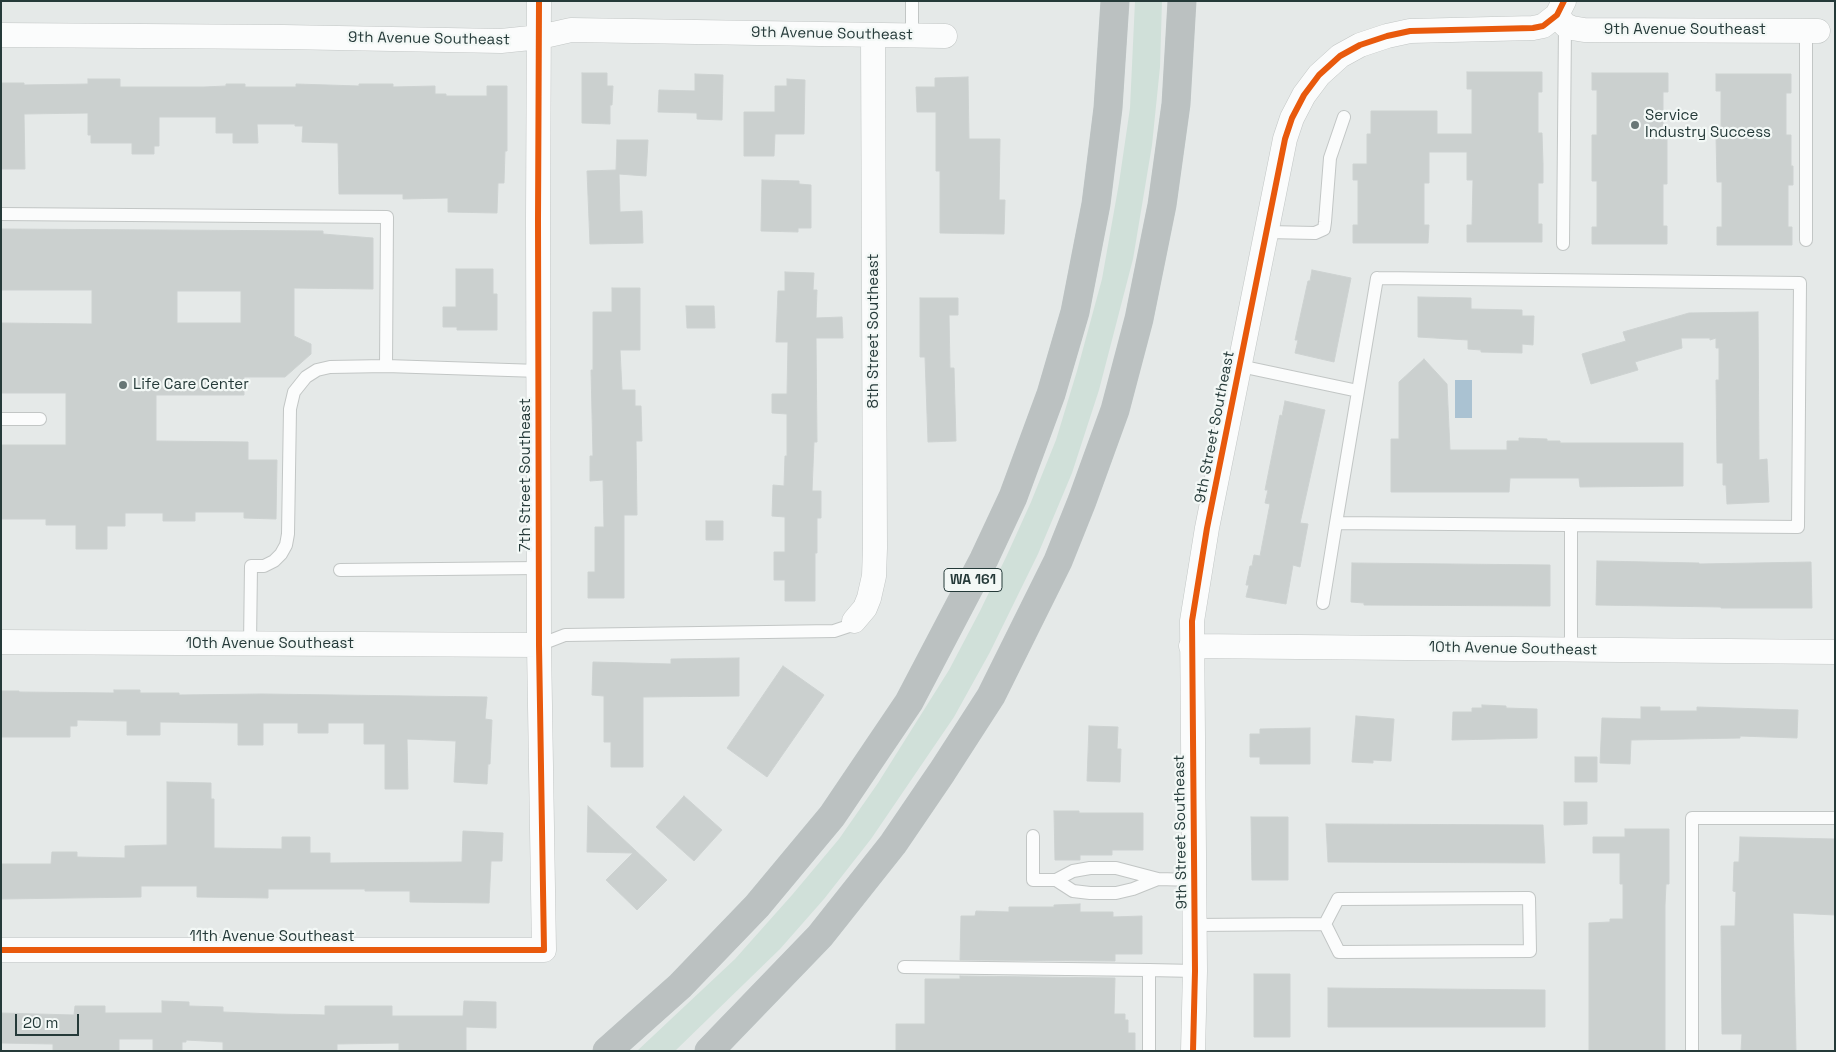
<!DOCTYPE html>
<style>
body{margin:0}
#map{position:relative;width:1836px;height:1052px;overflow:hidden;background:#e5e9e8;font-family:"Space Grotesk",sans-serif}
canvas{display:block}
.frame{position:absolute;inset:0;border:2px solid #253a39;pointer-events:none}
.scale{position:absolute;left:15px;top:1014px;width:64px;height:22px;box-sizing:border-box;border:2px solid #253a39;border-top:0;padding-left:6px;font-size:15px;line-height:18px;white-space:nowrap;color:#253a39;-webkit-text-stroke:4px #f3f8f6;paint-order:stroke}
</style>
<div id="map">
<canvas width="1836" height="1052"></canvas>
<div class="frame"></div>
<div class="scale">20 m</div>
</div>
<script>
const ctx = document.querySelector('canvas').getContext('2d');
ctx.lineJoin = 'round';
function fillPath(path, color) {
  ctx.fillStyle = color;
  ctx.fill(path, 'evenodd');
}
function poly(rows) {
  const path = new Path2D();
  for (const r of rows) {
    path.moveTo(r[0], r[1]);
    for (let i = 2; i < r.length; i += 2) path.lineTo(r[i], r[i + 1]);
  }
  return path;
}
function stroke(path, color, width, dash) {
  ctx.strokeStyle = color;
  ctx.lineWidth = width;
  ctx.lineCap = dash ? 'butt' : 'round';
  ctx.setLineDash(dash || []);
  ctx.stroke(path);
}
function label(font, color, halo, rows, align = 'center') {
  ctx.font = font + ' "Space Grotesk",sans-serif';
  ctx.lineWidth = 4.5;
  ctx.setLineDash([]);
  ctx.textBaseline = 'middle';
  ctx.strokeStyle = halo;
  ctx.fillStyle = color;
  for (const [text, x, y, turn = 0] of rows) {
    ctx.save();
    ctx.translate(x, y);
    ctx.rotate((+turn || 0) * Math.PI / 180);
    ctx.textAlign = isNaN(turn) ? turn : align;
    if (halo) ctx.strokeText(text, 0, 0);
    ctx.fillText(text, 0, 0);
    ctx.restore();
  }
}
fillPath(poly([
 [1135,1,1162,1,1160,67,1152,145,1133,259,1099,390,1072,473,1038,554,990,652,954,717,871,839,824,899,780,949,675,1051,637,1051,735,959,792,895,839,839,878,783,949,670,980,611,1007,555,1031,502,1056,440,1077,371,1102,279,1119,183,1130,108]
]), '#d0e0d9');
fillPath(poly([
 [1455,380,1472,380,1472,418,1455,418]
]), '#aac2d2');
const building = poly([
 [1467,72,1542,72,1542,92,1538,92,1538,133,1542,133,1543,164,1543,183,1538,183,1538,224,1542,224,1542,242,1467,242,1467,225,1472,225,1473,180,1467,180,1467,152,1429,152,1429,183,1424,183,1424,225,1429,225,1428,243,1353,243,1353,225,1358,225,1358,180,1353,180,1353,164,1367,164,1367,134,1371,134,1371,111,1437,111,1437,134,1472,134,1472,89,1467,89,1467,72],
 [582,73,607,73,607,86,613,86,612,105,610,105,610,124,582,123,582,73],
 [1592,73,1668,73,1668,92,1663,92,1663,134,1667,134,1667,184,1663,184,1663,226,1667,226,1667,244,1592,244,1592,227,1597,227,1597,181,1592,181,1592,135,1597,135,1597,90,1592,90,1592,73],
 [695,74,723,75,722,120,697,119,697,113,658,112,659,90,695,91,695,74],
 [1716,74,1791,74,1791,93,1786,93,1786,135,1791,135,1791,166,1793,166,1793,185,1788,185,1788,227,1792,227,1792,245,1717,245,1717,227,1722,227,1722,182,1717,182,1716,136,1721,136,1721,91,1716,91,1716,74],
 [968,77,969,139,1000,139,999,200,1005,200,1004,234,940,233,940,171,936,171,936,112,917,112,916,87,935,87,935,78,968,77],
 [88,79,120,79,120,87,204,87,226,86,226,84,245,84,245,87,296,87,296,84,359,86,359,84,393,84,393,87,435,86,435,94,446,94,446,96,487,96,487,86,507,86,507,151,505,151,504,183,498,183,497,213,448,212,448,198,403,199,403,194,339,194,338,143,302,142,303,126,295,126,295,124,257,124,258,143,233,143,233,133,216,133,216,117,159,117,159,146,154,146,154,154,132,154,132,143,91,143,91,135,88,135,88,113,24,114,25,169,1,169,1,83,24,83,24,85,88,84,88,79],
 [787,79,805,80,804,134,775,134,774,156,744,156,744,112,775,112,775,86,787,86,787,79],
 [617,140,648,140,646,176,619,174,620,212,642,211,643,243,590,244,587,171,616,170,617,140],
 [762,180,799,181,799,184,811,185,811,228,798,228,798,232,761,231,762,180],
 [1,229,323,231,323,234,373,238,373,289,294,288,294,336,311,344,311,354,285,377,244,377,244,395,156,395,156,441,248,442,248,460,277,460,276,519,244,518,244,512,195,512,195,521,163,521,163,513,125,513,125,526,107,526,107,549,76,549,76,525,46,525,46,519,1,519,1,445,66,445,66,393,1,393,1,323,92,324,92,290,1,290,1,229],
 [177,291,241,291,241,323,177,323,177,291],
 [456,269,493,269,493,294,497,294,497,330,457,330,457,327,443,327,443,307,456,307,456,269],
 [1312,270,1351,278,1334,362,1295,353,1298,340,1295,340,1308,281,1310,281,1312,270],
 [785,272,814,273,813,290,817,290,816,318,842,317,843,338,816,338,817,442,814,442,812,491,821,491,821,518,817,518,817,553,815,553,815,601,785,601,785,580,774,580,774,552,785,552,785,517,772,516,773,485,784,486,785,456,787,456,787,414,772,413,772,394,787,394,788,342,776,342,778,291,785,291,785,272],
 [612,288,640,288,640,350,620,350,622,390,635,390,635,406,641,406,642,441,636,441,637,515,624,515,624,598,588,598,588,572,595,572,595,527,604,527,603,480,590,481,590,456,593,456,591,370,593,370,593,312,612,312,612,288],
 [1418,297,1471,298,1471,309,1522,310,1522,316,1534,316,1533,345,1522,344,1522,353,1481,352,1481,350,1468,349,1468,340,1418,337,1418,297],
 [920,298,958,298,958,315,949,315,950,368,954,368,956,441,928,442,925,357,920,357,920,298],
 [686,306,714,306,715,328,687,328,686,306],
 [1758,312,1759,460,1767,459,1769,502,1727,504,1726,485,1723,485,1723,463,1717,463,1716,380,1719,380,1719,348,1716,348,1716,338,1710,340,1710,338,1681,338,1682,348,1635,362,1638,370,1591,384,1582,354,1626,341,1623,332,1689,313,1758,312],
 [1424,359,1447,384,1450,450,1507,450,1507,441,1519,441,1519,438,1547,439,1547,441,1560,441,1560,443,1683,443,1683,486,1580,487,1579,478,1510,478,1509,492,1391,492,1391,439,1399,439,1399,382,1424,359],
 [1285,401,1325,410,1300,523,1308,524,1300,567,1293,565,1286,604,1246,597,1249,585,1246,585,1250,566,1252,566,1254,555,1260,556,1270,504,1265,503,1268,490,1265,490,1280,415,1282,416,1285,401],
 [706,521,723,521,723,540,706,540,706,521],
 [1597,561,1699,563,1699,564,1811,562,1812,608,1721,608,1721,607,1596,605,1597,561],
 [1352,563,1550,565,1550,606,1364,605,1364,603,1351,602,1352,563],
 [739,658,739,696,643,697,643,767,611,767,611,742,604,742,604,696,592,695,593,662,671,664,671,659,739,658],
 [783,666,824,695,767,777,727,748,783,666],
 [114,690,140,690,140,693,179,693,179,695,262,694,487,697,485,719,492,720,490,764,488,764,487,784,454,782,456,741,407,739,408,789,385,789,385,744,364,744,364,723,328,723,328,733,298,733,298,723,263,723,263,745,238,745,238,723,160,722,160,735,127,735,127,721,77,720,77,726,70,726,70,737,1,737,1,691,19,691,19,692,114,693,114,690],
 [1482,705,1506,706,1506,708,1537,709,1537,738,1452,740,1453,712,1472,712,1472,708,1482,708,1482,705],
 [1641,707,1660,707,1660,711,1697,711,1697,707,1798,710,1797,738,1740,736,1740,738,1631,740,1630,764,1600,763,1602,718,1641,719,1641,707],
 [1356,716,1394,719,1391,761,1373,760,1373,763,1352,762,1356,716],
 [1089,726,1118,727,1117,749,1121,749,1120,782,1087,781,1089,726],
 [1310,728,1310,764,1260,764,1260,757,1250,757,1250,734,1260,734,1260,729,1310,728],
 [1575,757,1597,757,1597,782,1575,782,1575,757],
 [167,782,211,783,211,799,214,799,214,848,282,849,282,837,310,837,310,853,330,853,330,863,462,862,463,831,503,833,502,861,491,861,489,903,410,902,410,891,365,891,365,889,268,889,268,898,197,897,197,886,141,886,141,897,1,899,1,864,51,864,52,852,77,852,77,857,125,858,125,846,167,845,167,782],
 [684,796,722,830,694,861,656,827,684,796],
 [1564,802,1587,802,1587,824,1564,825,1564,802],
 [588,806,667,880,637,910,606,880,633,853,587,852,588,806],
 [1054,811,1079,811,1079,813,1143,813,1143,850,1112,850,1112,855,1080,855,1080,860,1055,860,1054,811],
 [1251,817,1288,817,1288,880,1252,880,1251,817],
 [1326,824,1543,825,1545,863,1328,862,1326,824],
 [1625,829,1669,829,1669,884,1666,884,1665,905,1665,1051,1589,1051,1589,923,1610,922,1610,919,1623,919,1623,884,1620,884,1620,853,1593,853,1593,837,1625,837,1625,829],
 [1740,837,1835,839,1835,915,1793,913,1796,1051,1741,1051,1742,1034,1722,1034,1721,926,1735,926,1736,892,1733,891,1734,862,1739,862,1740,837],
 [1080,904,1080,912,1113,912,1113,917,1142,916,1142,954,1115,954,1115,961,960,960,961,916,975,916,976,911,1009,912,1009,907,1054,907,1054,905,1080,904],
 [1254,974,1290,974,1290,1037,1254,1037,1254,974],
 [960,976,1115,978,1114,1014,1125,1014,1125,1020,1128,1020,1128,1033,1135,1033,1135,1051,896,1051,896,1024,925,1024,925,979,960,979,960,976],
 [1328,988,1545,990,1545,1027,1328,1027,1328,988],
 [162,1001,189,1002,189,1006,223,1007,223,1012,275,1014,325,1015,325,1006,392,1006,392,1016,463,1016,464,1001,496,1002,496,1028,466,1027,466,1051,399,1051,399,1043,337,1044,337,1051,223,1051,223,1042,186,1040,186,1042,182,1042,182,1051,153,1051,153,1039,119,1039,119,1051,53,1051,53,1044,1,1043,1,1013,74,1015,75,1006,105,1006,105,1013,162,1013,162,1001]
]);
fillPath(building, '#cbd0cf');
stroke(building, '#cdd2d1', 1);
const service = poly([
 [912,35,912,1],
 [1,214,387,217,386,366],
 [1267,232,1315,233,1324,229,1325,222,1330,158,1344,117],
 [1806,240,1806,31],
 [1563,244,1565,25],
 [1377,278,1800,283,1798,527,1336,523,1377,278],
 [1240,366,1358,391],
 [1,419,40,419],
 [340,570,539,568],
 [1323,603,1336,523],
 [250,644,251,566,264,566,274,561,281,554,286,545,288,534,290,409,294,392,306,377,317,370,330,367,386,366,539,371],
 [539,645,565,635,834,631,849,626,854,621],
 [1571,650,1571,525],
 [1033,836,1033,880,1056,880,1073,871,1090,868,1116,868,1158,879,1194,880],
 [1056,880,1073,891,1090,893,1116,893,1133,889,1158,879],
 [1194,925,1325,924,1339,952,1530,951,1529,898,1338,899,1325,924],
 [904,967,1149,970,1149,1051],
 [1149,970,1195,971],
 [1692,1051,1692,818,1835,818]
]);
const minor = poly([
 [1557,15,1565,25,1572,28,1584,30,1818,31],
 [1,35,283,37,501,41,540,37,571,30,945,36],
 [854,621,865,608,869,598,874,576,875,548,873,35],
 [1,642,539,645],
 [1191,646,1835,652],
 [1,950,544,950,539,645,538,220,539,1],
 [1193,1051,1195,971,1192,621,1207,528,1285,139,1292,118,1304,95,1319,75,1340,56,1360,45,1387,36,1410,31,1533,28,1543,26,1557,15,1564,1]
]);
const motorway = poly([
 [607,1051,680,986,757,906,832,816,909,702,984,559,1013,497,1051,394,1075,312,1096,204,1108,108,1115,1],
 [709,1051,820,936,893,844,942,772,991,696,1058,561,1082,501,1115,410,1139,319,1162,205,1176,104,1182,1]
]);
stroke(service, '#c2c6c5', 14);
stroke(minor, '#c2c6c5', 25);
stroke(motorway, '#bdc4c4', 29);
stroke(service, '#fbfcfc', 12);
stroke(minor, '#fbfcfc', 24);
stroke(motorway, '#bbc1c1', 28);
stroke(poly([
 [1,950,544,950,539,645,538,220,539,1],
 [1193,1051,1195,971,1192,621,1207,528,1285,139,1292,118,1304,95,1319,75,1340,56,1360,45,1387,36,1410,31,1533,28,1543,26,1557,15,1564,1]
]), '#e8590c', 6);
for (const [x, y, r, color] of [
 [1635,125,5,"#687776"],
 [123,385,5,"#687776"]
]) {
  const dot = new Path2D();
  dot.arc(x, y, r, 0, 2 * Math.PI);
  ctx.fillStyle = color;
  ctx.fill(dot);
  stroke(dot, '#f3f8f6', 2);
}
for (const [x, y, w] of [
 [973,580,58]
]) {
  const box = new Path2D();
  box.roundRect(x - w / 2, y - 11.5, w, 23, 4);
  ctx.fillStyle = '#f3f8f6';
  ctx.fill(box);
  stroke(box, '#253a39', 1);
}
label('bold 14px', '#253a39', null, [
 ["WA 161",973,580]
]);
label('15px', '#253a39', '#f3f8f6', [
 ["9th Avenue Southeast",1685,30],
 ["9th Avenue Southeast",832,34,1],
 ["9th Avenue Southeast",429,39,1],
 ["8th Street Southeast",874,331,-90],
 ["9th Street Southeast",1215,427,-79],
 ["7th Street Southeast",526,475,-90],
 ["10th Avenue Southeast",270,644],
 ["10th Avenue Southeast",1513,649,1],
 ["9th Street Southeast",1181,832,-91],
 ["11th Avenue Southeast",272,937]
]);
label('15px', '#253a39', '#f3f8f6', [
 ["Service",1645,116],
 ["Industry Success",1645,133],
 ["Life Care Center",133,385]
], 'left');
</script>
